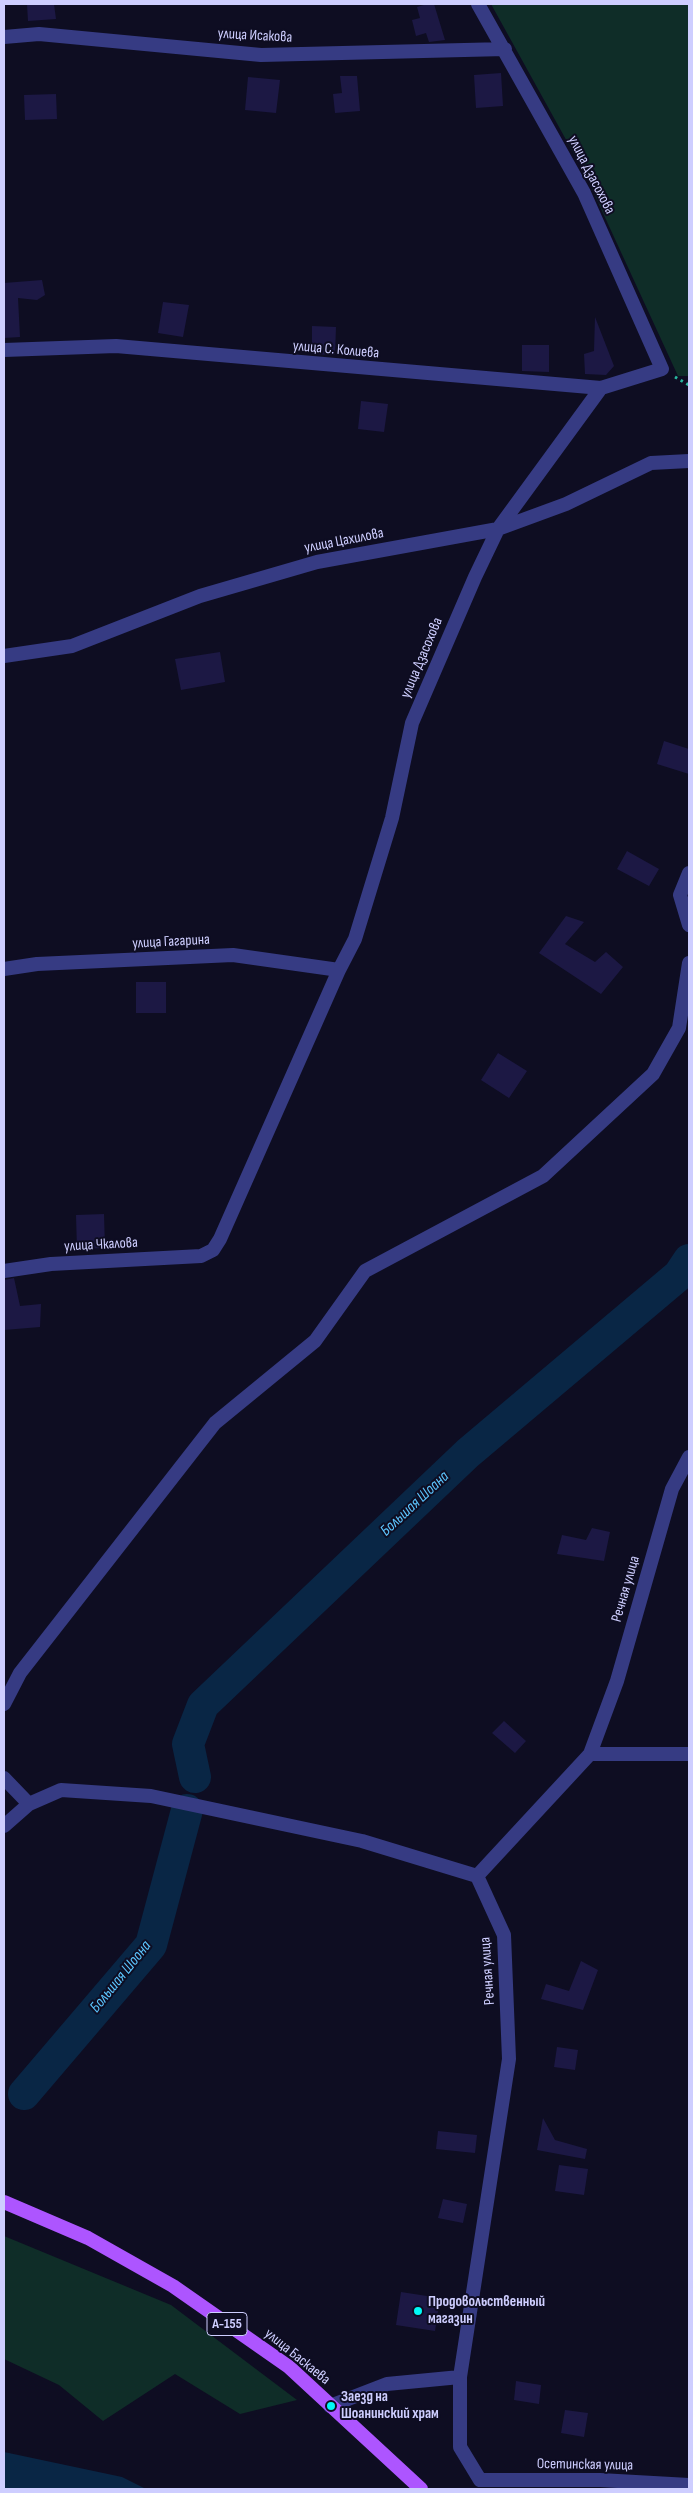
<!DOCTYPE html>
<meta charset="utf-8">
<style>
body{margin:0}
#map{position:relative;width:693px;height:2493px;overflow:hidden;background:#0e0d22;font-family:"Sofia Sans Condensed",sans-serif}
canvas{display:block}
.frame{position:absolute;inset:0;border:5px solid #ceceff;pointer-events:none}
</style>
<div id="map">
<canvas width="693" height="2493"></canvas>
<div class="frame"></div>
</div>
<script>
const ctx = document.querySelector('canvas').getContext('2d');
ctx.lineJoin = 'round';
function fillPath(path, color) {
  ctx.fillStyle = color;
  ctx.fill(path, 'evenodd');
}
function poly(rows) {
  const path = new Path2D();
  for (const r of rows) {
    path.moveTo(r[0], r[1]);
    for (let i = 2; i < r.length; i += 2) path.lineTo(r[i], r[i + 1]);
  }
  return path;
}
function stroke(path, color, width, dash) {
  ctx.strokeStyle = color;
  ctx.lineWidth = width;
  ctx.lineCap = dash ? 'butt' : 'round';
  ctx.setLineDash(dash || []);
  ctx.stroke(path);
}
function label(font, color, halo, rows, align = 'center') {
  ctx.font = font + ' "Sofia Sans Condensed",sans-serif';
  ctx.lineWidth = 4;
  ctx.setLineDash([]);
  ctx.textBaseline = 'middle';
  ctx.strokeStyle = halo;
  ctx.fillStyle = color;
  for (const [text, x, y, turn = 0] of rows) {
    ctx.save();
    ctx.translate(x, y);
    ctx.rotate((+turn || 0) * Math.PI / 180);
    ctx.textAlign = isNaN(turn) ? turn : align;
    if (halo) ctx.strokeText(text, 0, 0);
    ctx.fillText(text, 0, 0);
    ctx.restore();
  }
}
fillPath(poly([
 [491,4,689,4,689,376,678,376,585,174],
 [4,2236,171,2305,297,2400,240,2414,175,2374,103,2421,59,2385,4,2359]
]), '#0f2d28');
fillPath(poly([
 [4,2452,122,2477,146,2489,4,2489]
]), '#092645');
stroke(poly([
 [195,1777,188,1744,203,1705,468,1453,679,1275,689,1260],
 [24,2094,151,1945,187,1810]
]), '#092645', 32);
fillPath(poly([
 [27,4,54,4,56,19,28,21],
 [427,4,434,4,445,40,429,42,426,33,416,36,412,20,420,18,417,7],
 [501,73,503,106,476,108,474,75],
 [340,76,357,76,360,111,335,113,333,94,342,93],
 [248,77,280,80,276,113,245,110],
 [56,94,57,119,25,120,24,95],
 [42,280,45,295,37,300,18,298,20,337,4,338,4,283],
 [163,302,189,305,183,337,158,333],
 [595,317,614,366,606,375,585,374,584,354,594,351],
 [312,326,336,327,335,355,312,354],
 [522,345,549,345,549,372,522,371],
 [361,401,388,404,384,432,358,429],
 [220,652,225,682,181,690,175,659],
 [664,741,689,749,689,774,657,764],
 [627,851,659,869,649,886,617,869],
 [566,916,584,922,565,944,595,962,606,952,623,967,601,994,539,953],
 [136,982,166,982,166,1013,136,1013],
 [498,1053,527,1071,509,1098,481,1080],
 [104,1214,105,1248,77,1249,76,1215],
 [14,1278,20,1306,41,1304,40,1327,4,1330,4,1280],
 [592,1528,610,1532,604,1561,557,1554,562,1535,586,1540],
 [504,1721,526,1741,515,1753,492,1733],
 [581,1961,598,1970,583,2010,541,1999,546,1984,569,1991],
 [557,2047,578,2050,575,2070,554,2067],
 [543,2118,555,2140,587,2149,585,2159,537,2150],
 [438,2131,477,2135,475,2153,436,2149],
 [559,2165,588,2169,584,2195,555,2191],
 [443,2199,467,2204,463,2223,438,2218],
 [401,2292,440,2298,435,2331,396,2325],
 [516,2381,541,2385,539,2404,514,2400],
 [565,2410,588,2413,584,2437,561,2433]
]), '#1c1844');
stroke(poly([
 [675,377,689,385]
]), '#29b89f', 3, [2.5, 4]);
stroke(poly([
 [4,37,39,34,261,55,505,49],
 [4,350,116,346,601,388,662,369,584,193,478,4],
 [4,656,72,646,200,596,317,562,498,529,566,504,651,463,689,461],
 [689,873,680,895,689,925],
 [4,969,37,964,233,955,339,970],
 [4,1271,51,1264,201,1256,213,1250,220,1239,339,970,355,939,392,818,412,723,475,577,498,529,601,388],
 [689,1457,672,1489,617,1681,590,1754,477,1876,504,1935,509,2059,460,2377,460,2447,480,2480,600,2480,689,2485],
 [4,1704,20,1673,215,1423,315,1341,365,1271,543,1176,653,1074,679,1028,689,963],
 [590,1754,689,1754],
 [4,1778,29,1804],
 [4,1826,29,1804,61,1790,151,1796,362,1841,477,1876],
 [330,2406,387,2384,460,2377]
]), '#363b83', 14);
stroke(poly([
 [4,2202,88,2238,173,2286,289,2367,421,2489]
]), '#ad55ff', 14);
for (const [x, y, r, color] of [
 [418,2311,5,"#00f9f6"],
 [331,2406,5,"#00f9f6"]
]) {
  const dot = new Path2D();
  dot.arc(x, y, r, 0, 2 * Math.PI);
  ctx.fillStyle = color;
  ctx.fill(dot);
  stroke(dot, '#0e0d22', 2);
}
for (const [x, y, w] of [
 [227,2324,40]
]) {
  const box = new Path2D();
  box.roundRect(x - w / 2, y - 11.5, w, 23, 4);
  ctx.fillStyle = '#0e0d22';
  ctx.fill(box);
  stroke(box, '#ceceff', 1);
}
label('bold 14px', '#ceceff', null, [
 ["А-155",227,2324]
]);
label('15px', '#ceceff', '#0e0d22', [
 ["улица Исакова",255,36,3],
 ["улица Дзасохова",591,175,63],
 ["улица С. Колиева",336,350,5],
 ["улица Цахилова",344,541,-11],
 ["улица Дзасохова",422,658,-67],
 ["улица Гагарина",171,942,-3],
 ["улица Чкалова",101,1245,-3],
 ["Речная улица",626,1589,-74],
 ["Речная улица",488,1971,-94],
 ["улица Баскаева",297,2357,39],
 ["Осетинская улица",585,2465,1]
]);
label('bold 15px', '#ceceff', '#0e0d22', [
 ["Продовольственный",428,2302],
 ["магазин",428,2319],
 ["Заезд на",341,2397],
 ["Шоанинский храм",341,2414]
], 'left');
label('italic 16px', '#5cc6ff', '#0e0d22', [
 ["Большая Шоана",415,1504,-43],
 ["Большая Шоона",121,1977,-51]
]);
</script>
